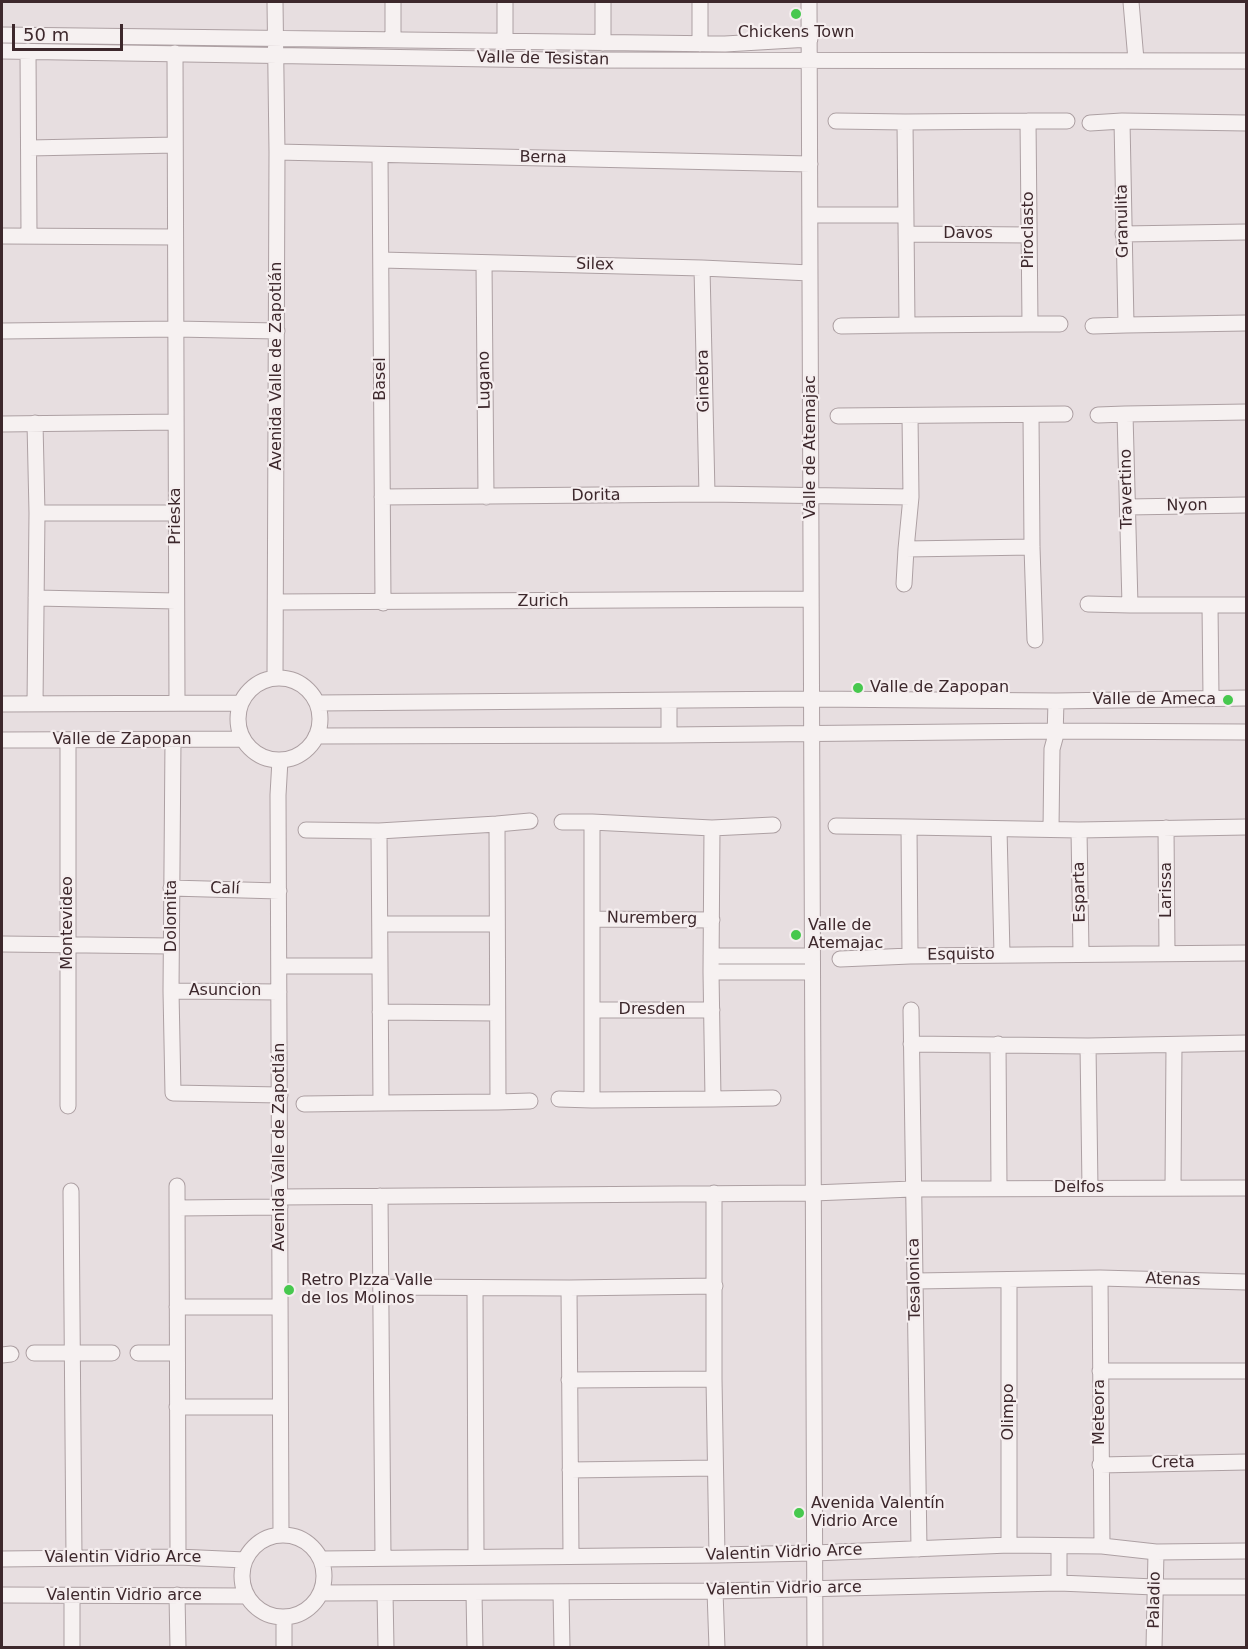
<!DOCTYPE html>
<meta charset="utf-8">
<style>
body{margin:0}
#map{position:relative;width:1248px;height:1649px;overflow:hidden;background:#e7dee0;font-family:"DejaVu Sans",sans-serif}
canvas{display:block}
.frame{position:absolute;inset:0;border:3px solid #3d282c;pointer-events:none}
.scale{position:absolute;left:12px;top:24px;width:111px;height:27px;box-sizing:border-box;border:3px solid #3d282c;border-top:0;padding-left:8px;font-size:18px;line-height:21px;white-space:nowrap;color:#3d282c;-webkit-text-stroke:4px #f5eeef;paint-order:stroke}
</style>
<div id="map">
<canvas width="1248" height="1649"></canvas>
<div class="frame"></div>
<div class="scale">50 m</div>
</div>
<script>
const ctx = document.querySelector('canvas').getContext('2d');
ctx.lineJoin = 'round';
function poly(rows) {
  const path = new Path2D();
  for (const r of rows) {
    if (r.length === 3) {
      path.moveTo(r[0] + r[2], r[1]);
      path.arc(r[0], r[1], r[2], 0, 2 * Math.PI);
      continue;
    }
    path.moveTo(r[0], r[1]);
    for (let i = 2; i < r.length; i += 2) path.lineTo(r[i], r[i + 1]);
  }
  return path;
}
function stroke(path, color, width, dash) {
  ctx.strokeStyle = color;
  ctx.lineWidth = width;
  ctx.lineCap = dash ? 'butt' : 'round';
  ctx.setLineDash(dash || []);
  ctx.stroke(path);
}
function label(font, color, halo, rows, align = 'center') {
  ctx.font = font + ' "DejaVu Sans",sans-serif';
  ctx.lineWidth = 4.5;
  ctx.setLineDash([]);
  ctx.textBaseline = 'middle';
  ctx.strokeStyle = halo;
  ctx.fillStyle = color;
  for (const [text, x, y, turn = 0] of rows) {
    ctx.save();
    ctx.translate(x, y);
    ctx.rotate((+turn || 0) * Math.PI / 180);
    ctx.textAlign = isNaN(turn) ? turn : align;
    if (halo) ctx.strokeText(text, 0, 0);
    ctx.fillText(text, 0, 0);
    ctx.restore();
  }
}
const minor = poly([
 [275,2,277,152,275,678],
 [393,2,393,40],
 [603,2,603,43],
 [700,2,700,44],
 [809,2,815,1648],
 [1131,2,1136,60],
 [2,35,725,44,810,39],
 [505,42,505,2],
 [2,51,552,60,1246,61],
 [28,51,29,235],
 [175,53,177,703],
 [836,121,905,122],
 [1028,121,1030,324,907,325,905,122,1028,121],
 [1028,121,1067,121],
 [1090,123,1122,121],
 [1246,123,1122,121,1126,325,1246,323],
 [29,148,175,145],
 [277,152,810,164],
 [380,155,383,603],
 [810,215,906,215],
 [906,234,1029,235],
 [1123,234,1246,232],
 [2,236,175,237],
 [381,260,702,268,810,273],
 [484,263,486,497],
 [702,268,707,494],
 [1030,324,1060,324],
 [841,326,907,325],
 [1093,326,1126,325],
 [2,331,176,329,277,331],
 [1246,412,1125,414,1130,605,1246,605],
 [1031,415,1032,547,1035,640],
 [1098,415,1125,414],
 [838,416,1065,414],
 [910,416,911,497,906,549,1032,547],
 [35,423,37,513,35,704],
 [2,424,176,422],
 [382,497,707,494,911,497],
 [1128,507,1246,505],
 [37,513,176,513],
 [904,584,906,549],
 [36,598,176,601],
 [276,602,810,599],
 [1088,604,1130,605],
 [1210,605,1211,698],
 [279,719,41],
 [669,701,669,735],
 [317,703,811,699,1056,701,1246,698],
 [2,704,241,703],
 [316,736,669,735,1055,731,1246,732],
 [2,740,243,739],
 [68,740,68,1106],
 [173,740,171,991,173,1093,280,1095],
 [280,760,278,795,281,1535],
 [562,822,592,822],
 [592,822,712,828,711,972,713,1099,592,1100,592,822],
 [497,824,498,1102,381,1103,379,831,497,824],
 [497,824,530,821],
 [836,826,909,827],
 [1246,827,1079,830,909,827,910,956,1246,953],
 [712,828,773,825],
 [1166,828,1167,953],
 [999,829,1002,954],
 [1051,829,1052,749,1055,738,1056,701],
 [306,830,379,831],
 [1079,830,1081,953],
 [171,888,279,891],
 [592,919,712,920],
 [380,924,497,924],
 [2,944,171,946],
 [711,956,812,956],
 [840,959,910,956],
 [279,966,380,966],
 [711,972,812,972],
 [171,991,279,992],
 [592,1010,712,1010],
 [911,1010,919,1549],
 [380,1012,497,1013],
 [911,1044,1088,1046,1246,1043],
 [998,1044,999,1188],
 [1088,1046,1090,1188],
 [559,1099,592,1100],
 [713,1099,773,1098],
 [498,1102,530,1101],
 [304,1104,381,1103],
 [177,1186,178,1557],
 [1173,1188,1174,1045],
 [71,1191,74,1558],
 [714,1193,714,1379,717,1555],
 [380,1196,383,1558],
 [280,1197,813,1193,912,1189,1246,1188],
 [177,1208,280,1207],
 [1100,1278,1102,1546],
 [1009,1280,1009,1545],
 [916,1281,1100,1278,1246,1282],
 [382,1287,569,1288,715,1286],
 [475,1288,476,1557],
 [569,1288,571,1556],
 [177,1307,280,1307],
 [34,1353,112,1353],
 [138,1353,177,1353],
 [2,1355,11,1354],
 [1100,1371,1246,1371],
 [569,1380,714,1379],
 [177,1407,280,1407],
 [1100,1465,1246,1462],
 [570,1470,715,1468],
 [283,1576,41],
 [2,1559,178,1557,245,1560],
 [321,1559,717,1555,814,1553,1009,1545,1102,1546,1156,1552,1246,1551],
 [1059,1583,1059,1546],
 [715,1591,717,1648],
 [561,1592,562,1648],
 [321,1593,715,1591,1059,1583,1155,1587,1246,1587],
 [385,1593,386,1648],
 [474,1593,475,1648],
 [2,1595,246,1596],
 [177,1595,178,1648],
 [72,1596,72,1648],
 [284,1648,284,1618],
 [1154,1648,1156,1552]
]);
stroke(minor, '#ada0a3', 17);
stroke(minor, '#f6f1f1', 15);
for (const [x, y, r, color] of [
 [796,14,6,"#47c84e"],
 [858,688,6,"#47c84e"],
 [1228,700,6,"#47c84e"],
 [796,935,6,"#47c84e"],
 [289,1290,6,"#47c84e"],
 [799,1513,6,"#47c84e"]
]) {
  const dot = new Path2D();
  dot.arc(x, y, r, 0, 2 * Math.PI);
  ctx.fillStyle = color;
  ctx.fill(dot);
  stroke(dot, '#f5eeef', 2);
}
label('16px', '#3d282c', '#f5eeef', [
 ["Chickens Town",796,33,"center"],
 ["Valle de Zapopan",870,688],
 ["Valle de Ameca",1216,700,"right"],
 ["Valle de",808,926],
 ["Atemajac",808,944],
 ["Retro PIzza Valle",301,1281],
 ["de los Molinos",301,1299],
 ["Avenida Valentín",811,1504],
 ["Vidrio Arce",811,1522]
], 'left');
label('16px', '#3d282c', '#f5eeef', [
 ["Valle de Tesistan",543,59,1],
 ["Berna",543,158,1],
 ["Granulita",1123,221,-91],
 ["Piroclasto",1029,230,-90],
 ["Davos",968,234],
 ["Silex",595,265,1],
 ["Avenida Valle de Zapotlán",277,366,-90],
 ["Basel",381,379,-90],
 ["Lugano",485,380,-91],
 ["Ginebra",704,381,-91],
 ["Valle de Atemajac",811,447,-90],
 ["Travertino",1127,489,-91],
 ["Dorita",596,496,-1],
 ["Nyon",1187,506,-1],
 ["Prieska",176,516,-90],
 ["Zurich",543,602],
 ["Valle de Zapopan",122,740],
 ["Calí",225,889,2],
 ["Larissa",1167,890,-90],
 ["Esparta",1080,892,-91],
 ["Dolomita",172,916,-90],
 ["Nuremberg",652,919,1],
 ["Montevideo",68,923,-90],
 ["Esquisto",961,955,-1],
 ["Asuncion",225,991],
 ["Dresden",652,1010],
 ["Avenida Valle de Zapotlán",280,1147,-90],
 ["Delfos",1079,1188],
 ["Tesalonica",915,1279,-91],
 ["Atenas",1173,1280,2],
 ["Olimpo",1009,1412,-90],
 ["Meteora",1100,1412,-90],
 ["Creta",1173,1463,-1],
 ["Valentin Vidrio Arce",784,1553,-2],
 ["Valentin Vidrio Arce",123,1558],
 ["Valentin Vidrio arce",784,1589,-1],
 ["Valentin Vidrio arce",124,1596],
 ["Paladio",1155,1600,-89]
]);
</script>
